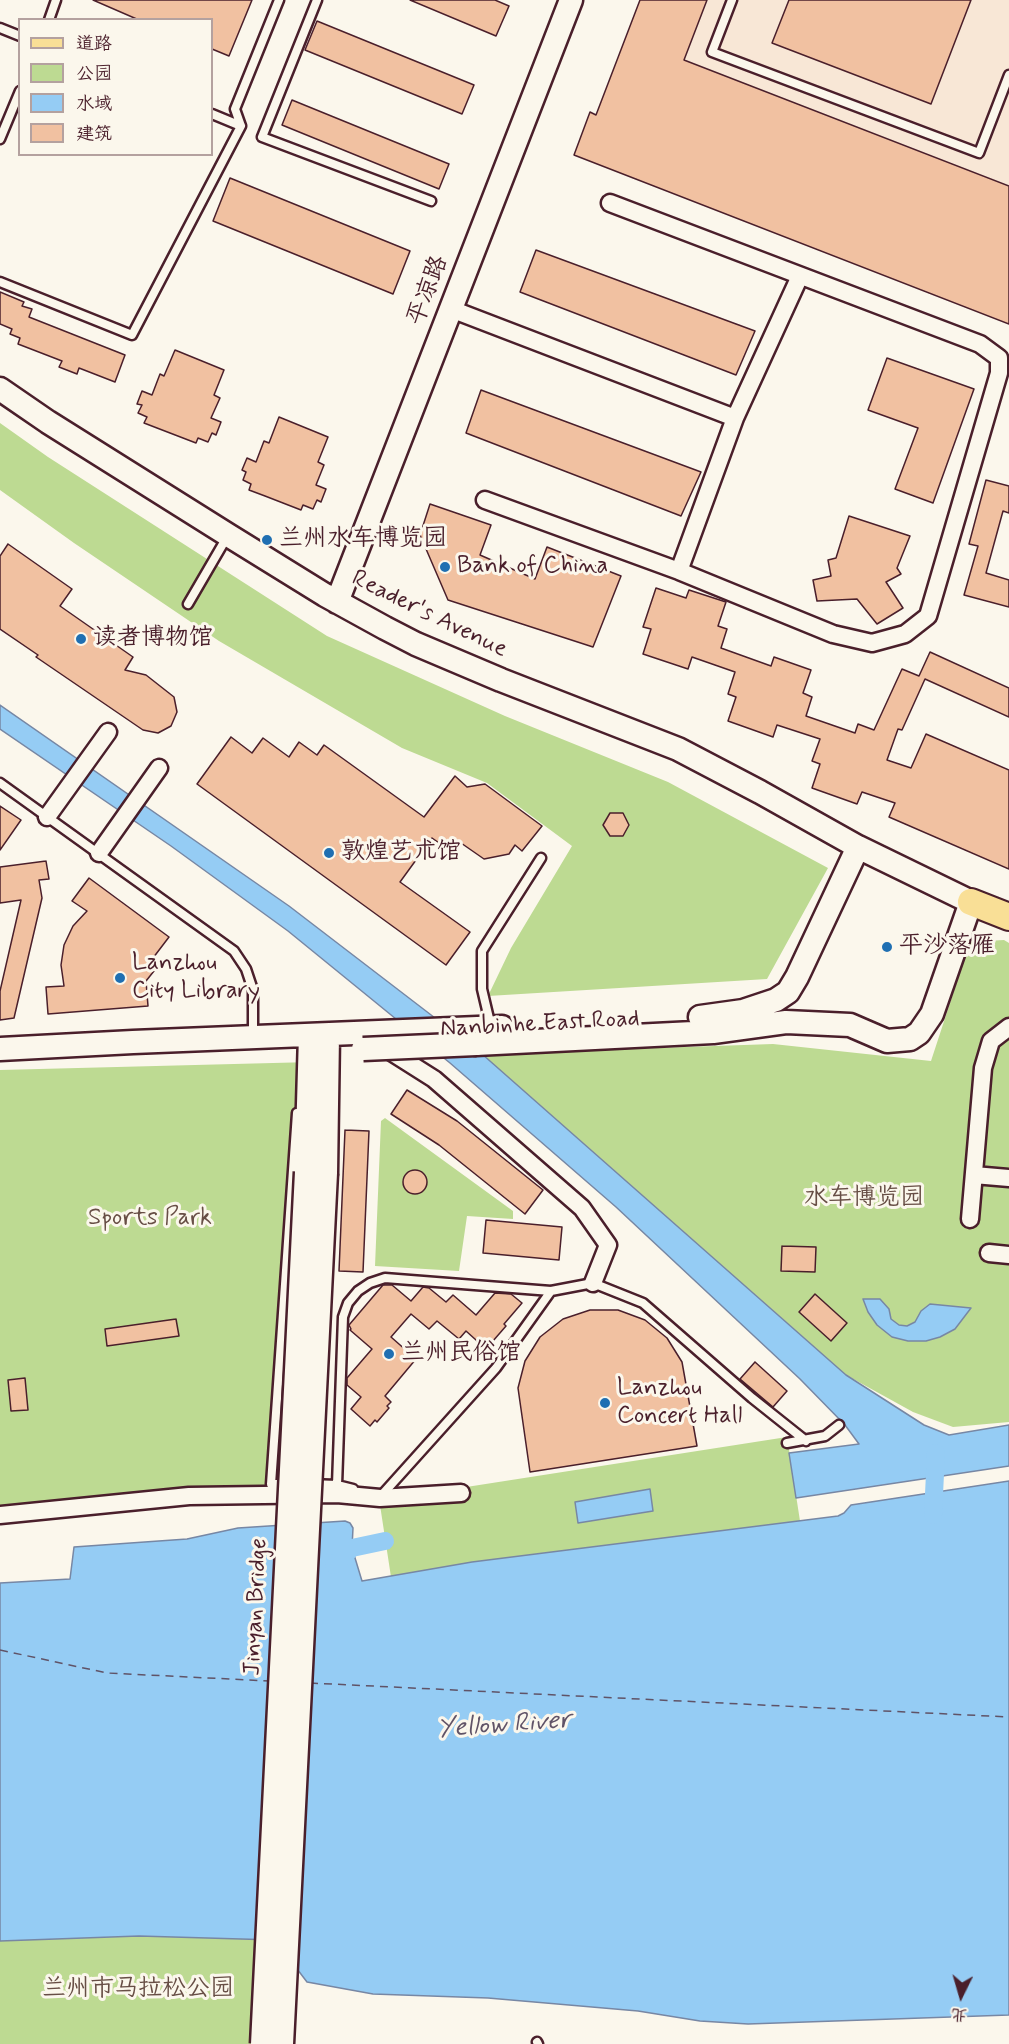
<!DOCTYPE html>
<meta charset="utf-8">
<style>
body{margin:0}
#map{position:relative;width:1009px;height:2044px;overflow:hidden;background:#fbf7ec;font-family:Mynerve,"LXGW WenKai TC",sans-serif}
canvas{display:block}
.legend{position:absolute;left:18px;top:18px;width:195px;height:138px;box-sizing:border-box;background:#fbf7ec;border:2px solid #b4a19f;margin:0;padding:8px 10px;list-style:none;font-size:18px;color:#4a1f2b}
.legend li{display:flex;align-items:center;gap:12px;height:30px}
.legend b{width:30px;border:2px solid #b4a19f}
.north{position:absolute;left:931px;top:1966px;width:60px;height:60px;-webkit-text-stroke:4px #fbf7ec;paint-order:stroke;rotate:185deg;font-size:16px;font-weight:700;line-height:24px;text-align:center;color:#4a1f2b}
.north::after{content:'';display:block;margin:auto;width:21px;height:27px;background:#4a1f2b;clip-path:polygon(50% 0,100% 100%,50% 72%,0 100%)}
</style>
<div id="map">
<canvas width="1009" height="2044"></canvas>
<ul class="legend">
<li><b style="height:8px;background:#f9df96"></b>道路</li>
<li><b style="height:16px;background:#bdda92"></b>公园</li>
<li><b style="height:16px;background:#95ccf4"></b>水域</li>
<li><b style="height:16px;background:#f1c1a1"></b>建筑</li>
</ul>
<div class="north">北</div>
</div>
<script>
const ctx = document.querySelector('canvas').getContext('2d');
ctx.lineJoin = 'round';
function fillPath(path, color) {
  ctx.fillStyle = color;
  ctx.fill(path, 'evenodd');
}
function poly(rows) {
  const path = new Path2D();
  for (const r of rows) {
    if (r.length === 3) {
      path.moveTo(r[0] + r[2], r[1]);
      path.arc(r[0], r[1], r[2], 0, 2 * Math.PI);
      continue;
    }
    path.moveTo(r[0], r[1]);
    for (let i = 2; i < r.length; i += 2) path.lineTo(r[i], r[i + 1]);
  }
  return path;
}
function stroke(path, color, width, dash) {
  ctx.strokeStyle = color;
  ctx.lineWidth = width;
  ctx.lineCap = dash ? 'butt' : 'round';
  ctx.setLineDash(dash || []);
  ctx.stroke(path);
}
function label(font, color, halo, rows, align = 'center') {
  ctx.font = font + ' Mynerve,"LXGW WenKai TC",sans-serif';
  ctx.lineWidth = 6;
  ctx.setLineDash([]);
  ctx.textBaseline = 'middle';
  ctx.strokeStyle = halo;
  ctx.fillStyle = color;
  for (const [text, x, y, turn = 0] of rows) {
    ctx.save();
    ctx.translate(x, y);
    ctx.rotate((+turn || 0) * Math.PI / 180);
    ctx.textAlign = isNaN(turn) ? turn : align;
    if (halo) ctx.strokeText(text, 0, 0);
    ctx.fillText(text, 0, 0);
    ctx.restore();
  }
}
fillPath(poly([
 [642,0,1009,0,1009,255,601,101]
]), '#f8e7d6');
fillPath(poly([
 [0,423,48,457,327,636,505,716,668,782,828,868,767,979,488,996,511,948,572,846,487,783,402,748,219,641,74,543,0,490],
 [1004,940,1009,943,1009,1422,953,1427,913,1412,846,1375,482,1054,773,1044,931,1061,970,942],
 [312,1062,284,1495,0,1523,0,1070],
 [385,1118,513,1211,513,1219,467,1216,459,1271,375,1266,381,1121],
 [787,1437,800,1521,472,1562,391,1577,380,1505,460,1488],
 [139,1936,275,1940,268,2044,0,2044,0,1941]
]), '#bdda92');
const water = poly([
 [0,705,289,906,482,1054,846,1375,924,1425,949,1435,1009,1425,1009,1466,796,1498,789,1453,859,1444,845,1425,800,1379,616,1207,450,1063,288,931,171,846,0,729,0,705],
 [863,1299,880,1299,889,1309,891,1319,899,1325,907,1326,915,1322,921,1311,930,1304,971,1308,955,1329,940,1337,926,1341,908,1341,892,1337,877,1325,868,1312,863,1299],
 [1009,1481,1009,2015,748,2024,700,2021,638,2011,488,1998,373,1994,307,1982,275,1940,139,1936,0,1941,0,1583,70,1579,74,1547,187,1539,238,1528,345,1521,350,1523,353,1528,352,1548,362,1581,472,1562,838,1516,844,1513,851,1505,1009,1481],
 [650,1489,653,1511,578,1523,575,1502,650,1489]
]);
fillPath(water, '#95ccf4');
stroke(water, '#7787a4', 1.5);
stroke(poly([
 [933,1515,936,1453],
 [334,1565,352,1548,385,1541]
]), '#95ccf4', 18);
stroke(poly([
 [0,1650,107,1673,270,1681],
 [310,1683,1009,1717]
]), '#605367', 1.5, [8, 6]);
const building = poly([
 [93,0,252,0,229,56,212,49,212,20,139,20,93,0],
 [410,0,495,0,509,6,496,36,410,0],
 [640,0,707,0,684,60,1009,186,1009,324,574,155,590,112,596,115,640,0],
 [789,0,971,0,931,104,772,43,789,0],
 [317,21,474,85,462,114,305,50,317,21],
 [292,100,449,164,439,189,282,125,292,100],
 [230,178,410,251,393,294,213,221,230,178],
 [536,250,755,331,736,375,520,292,536,250],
 [0,292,24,302,22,306,32,309,29,317,125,355,115,382,79,368,77,374,59,367,62,361,18,344,20,338,10,334,12,329,0,324,0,292],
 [175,350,224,370,214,395,220,398,211,418,221,422,216,435,212,433,208,442,198,438,196,443,144,423,147,417,138,413,142,405,137,404,142,391,152,395,160,374,164,376,175,350],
 [887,358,974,389,933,503,895,489,918,428,868,410,887,358],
 [481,390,701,472,681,516,466,433,481,390],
 [279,417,328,437,318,462,324,465,316,485,326,489,321,502,317,500,313,509,303,505,301,510,265,496,249,490,251,484,243,480,246,472,242,470,247,458,256,462,264,441,269,443,279,417],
 [986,480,1009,486,1009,513,1003,511,986,573,1009,580,1009,607,964,595,978,546,969,544,986,480],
 [430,504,491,525,480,555,535,579,547,547,621,576,593,647,448,600,420,535,430,504],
 [849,516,910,536,897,568,901,574,886,582,903,608,877,624,857,599,817,601,813,580,831,576,828,560,836,558,849,516],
 [8,544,72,589,60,606,133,657,125,670,146,675,174,697,177,712,171,726,158,733,143,730,36,657,38,655,0,629,0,556,8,544],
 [656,588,686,598,689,590,726,602,718,626,727,629,721,648,771,666,774,657,811,670,803,693,812,697,806,716,855,733,858,724,874,730,902,669,919,676,930,652,1009,688,1009,717,925,679,902,730,898,729,887,760,911,768,926,734,1009,770,1009,869,889,817,895,803,862,792,857,804,812,788,820,764,812,761,820,739,777,725,773,737,728,721,736,697,728,694,735,672,692,657,688,669,643,654,651,629,643,627,656,588],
 [231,737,252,753,263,738,289,757,299,742,317,755,324,745,424,817,455,776,467,787,485,784,542,826,522,851,515,845,509,854,484,859,461,843,455,854,432,838,400,882,470,932,446,965,197,784,231,737],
 [0,806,21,820,0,850,0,806],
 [610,813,623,813,629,825,623,836,610,836,603,825,610,813],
 [46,861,49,879,39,880,42,898,14,1018,0,1020,0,991,21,900,0,903,0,867,46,861],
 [89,878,169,937,153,958,154,971,146,981,148,1006,48,1014,46,987,64,986,61,965,64,945,73,926,87,911,72,901,89,878],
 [407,1090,457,1121,543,1190,525,1214,439,1145,391,1114,407,1090],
 [345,1130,369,1131,363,1272,339,1271,345,1130],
 [415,1182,12],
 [486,1220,562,1227,559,1260,483,1253,486,1220],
 [782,1246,816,1247,815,1272,781,1271,782,1246],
 [383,1285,392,1285,411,1301,423,1287,429,1288,446,1302,453,1295,476,1315,495,1293,511,1294,522,1303,504,1324,506,1326,486,1349,466,1331,459,1339,437,1321,429,1329,411,1314,391,1337,416,1359,385,1396,391,1402,387,1406,389,1408,377,1422,375,1420,370,1426,351,1409,361,1397,347,1385,347,1378,372,1349,350,1330,351,1329,349,1325,383,1285],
 [815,1294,847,1323,831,1341,799,1312,815,1294],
 [590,1310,618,1310,645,1320,667,1338,682,1362,697,1446,530,1472,518,1388,525,1361,540,1337,563,1319,590,1310],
 [176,1319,179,1336,107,1346,105,1329,176,1319],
 [755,1362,787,1391,773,1407,740,1379,755,1362],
 [25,1378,28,1410,11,1411,8,1380,25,1378]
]);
fillPath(building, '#f1c1a1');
stroke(building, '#4a1f2b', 1.5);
const lane = poly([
 [317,0,262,137,431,201],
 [732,0,712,52,979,153,1009,75],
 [49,20,56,0],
 [0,28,20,36],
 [212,114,241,126],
 [0,139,20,91],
 [0,282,132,335,241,126,235,109,279,0],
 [188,604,227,537],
 [0,783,234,951,246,969,253,990,253,1037],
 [491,1027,482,989,482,951,541,858],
 [787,1443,825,1436,839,1425],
 [288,1484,271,1484,297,1113],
 [310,1484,337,1485,353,1489],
 [337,1485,343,1317,348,1303,358,1291,370,1283,385,1278,551,1291],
 [380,1497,496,1368,551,1291,593,1283,643,1303,752,1398,806,1441],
 [537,2042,538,2044]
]);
const street = poly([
 [451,309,735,418],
 [485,500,679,571,833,634,872,643,905,634,928,616,999,373,999,358,980,344,610,203],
 [679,571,735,418,800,276],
 [47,817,108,732],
 [99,853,159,768],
 [385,1048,434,1079,582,1208,608,1245,593,1283],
 [974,1175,1009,1178],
 [970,1219,983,1068,991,1041,1009,1027],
 [989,1253,1009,1255],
 [0,1515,189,1496,337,1494,380,1498,461,1493]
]);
const secondary = poly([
 [0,389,48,422,228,535,325,595,385,628,416,644,501,680,678,749,760,792,858,847,971,902,932,1014,919,1033,910,1039,887,1041,850,1025,786,1022,713,1032,476,1044],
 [337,602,571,0],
 [700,1017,743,1011,776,1000,788,992,797,977,858,847],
 [0,1049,133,1042,502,1027],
 [306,1172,310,1035],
 [326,1173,328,1035]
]);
const primary = poly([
 [971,902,1009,917]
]);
stroke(lane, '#4a1f2b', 13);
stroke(street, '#4a1f2b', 21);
stroke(secondary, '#4a1f2b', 27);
stroke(primary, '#4a1f2b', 30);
stroke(lane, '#fbf7ec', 8);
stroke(street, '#fbf7ec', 16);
stroke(secondary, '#fbf7ec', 22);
stroke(primary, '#f9df96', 26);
const secondaryBridge = poly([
 [363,1049,476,1044],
 [262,2044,306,1172],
 [282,2044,326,1173]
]);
stroke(secondaryBridge, '#4a1f2b', 27, []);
stroke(secondaryBridge, '#fbf7ec', 22);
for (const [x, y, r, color] of [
 [267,540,6,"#1f6fb2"],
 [445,567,6,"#1f6fb2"],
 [81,639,6,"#1f6fb2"],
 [329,853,6,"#1f6fb2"],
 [887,947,6,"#1f6fb2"],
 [120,978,6,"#1f6fb2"],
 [389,1354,6,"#1f6fb2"],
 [605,1403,6,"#1f6fb2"]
]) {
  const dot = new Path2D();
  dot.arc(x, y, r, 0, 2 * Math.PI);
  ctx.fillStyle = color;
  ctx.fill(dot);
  stroke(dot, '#fbf7ec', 2);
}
label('24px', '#4a1f2b', '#fbf7ec', [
 ["平凉路",429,291,-69],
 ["Reader's Avenue",429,615,26],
 ["Nanbinhe East Road",540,1025,-3],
 ["Jinyan Bridge",257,1607,-87]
]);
label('24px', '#4a1f2b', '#fbf7ec', [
 ["兰州水车博览园",279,540],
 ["Bank of China",457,567],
 ["读者博物馆",93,639],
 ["敦煌艺术馆",341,853],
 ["平沙落雁",899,947],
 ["Lanzhou",132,964],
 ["City Library",132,992],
 ["兰州民俗馆",401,1354],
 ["Lanzhou",617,1389],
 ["Concert Hall",617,1417]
], 'left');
label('24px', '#674e45', '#fbf7ec', [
 ["水车博览园",864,1199],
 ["Sports Park",150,1219],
 ["兰州市马拉松公园",138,1990]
]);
label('italic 26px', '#605367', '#fbf7ec', [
 ["Yellow River",504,1726,-4]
]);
</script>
